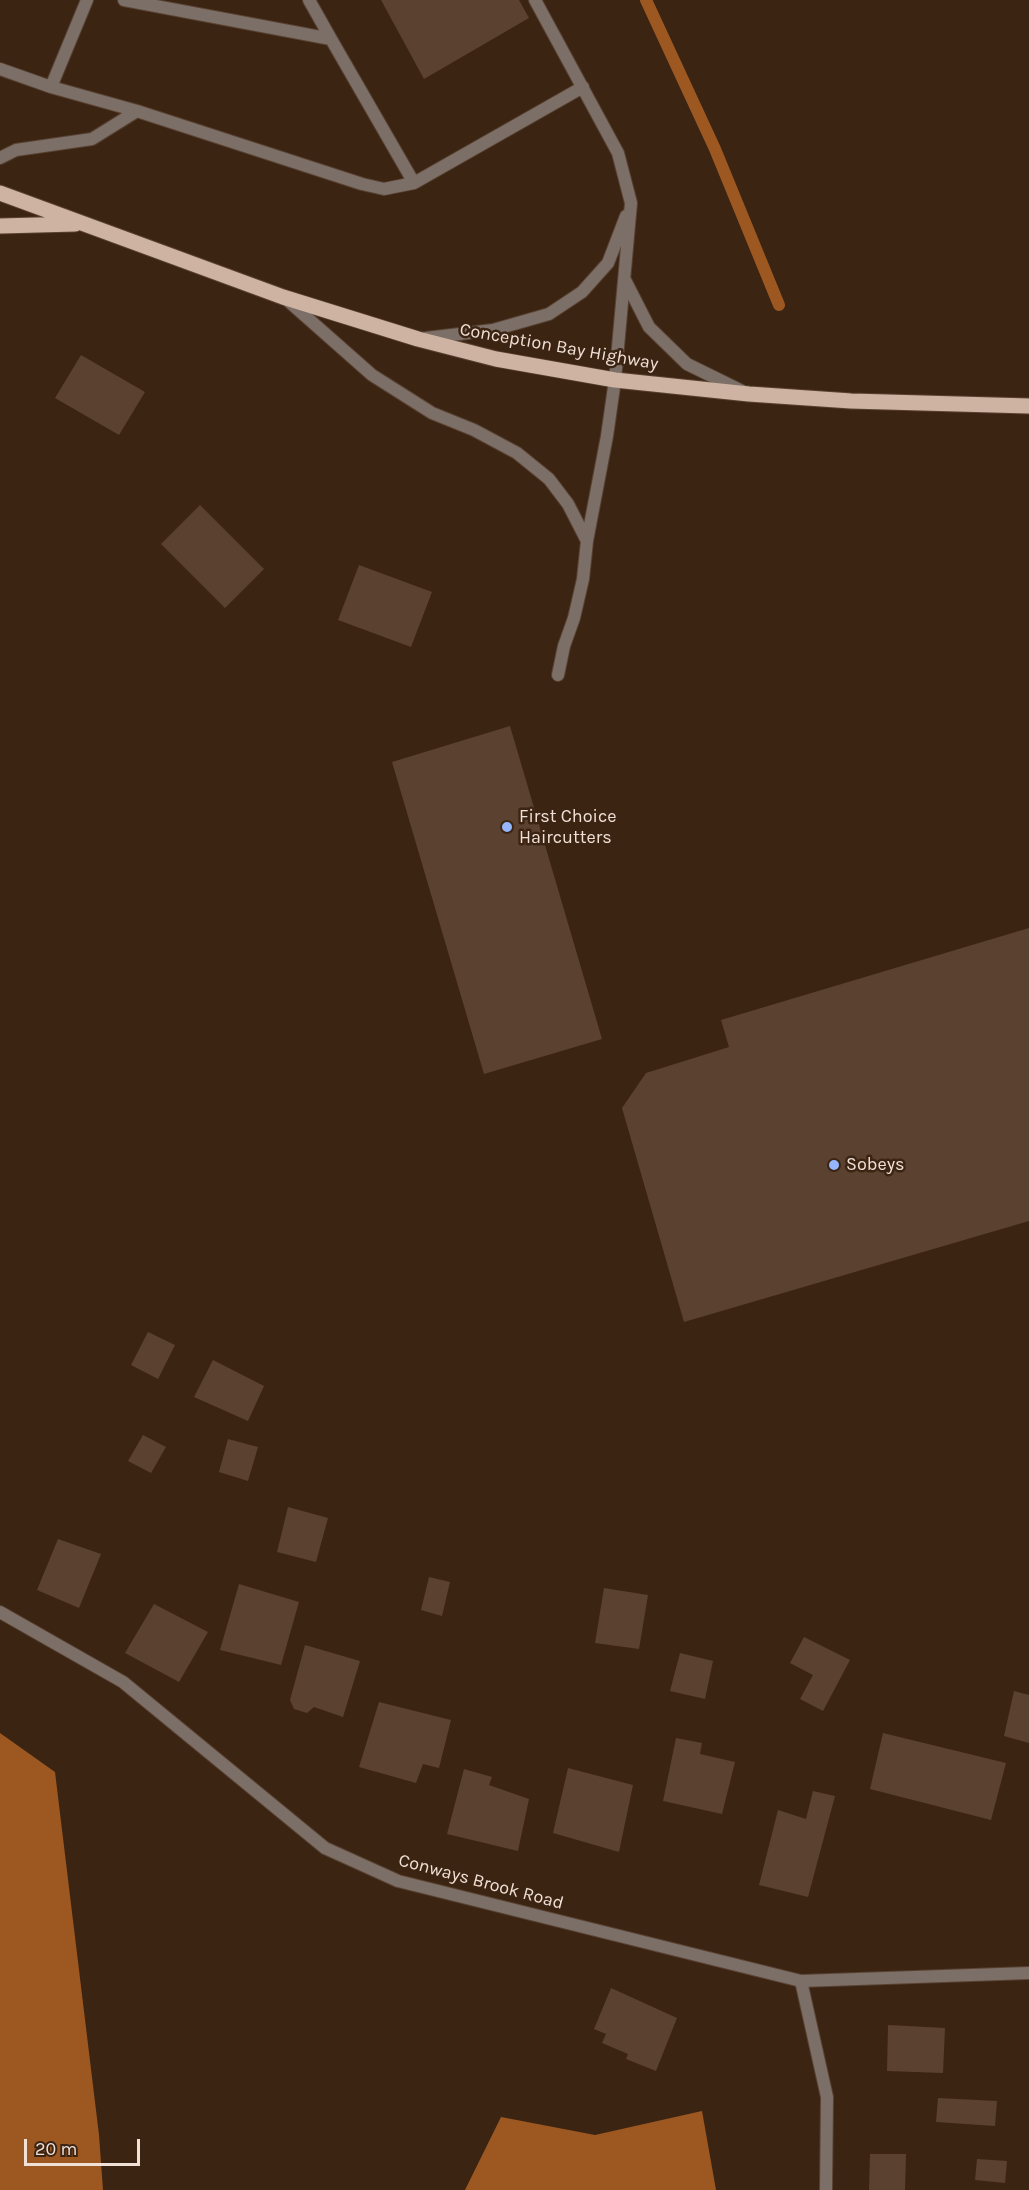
<!DOCTYPE html>
<style>
body{margin:0}
#map{position:relative;width:1029px;height:2190px;overflow:hidden;background:#3c2413;font-family:Karla,sans-serif}
canvas{display:block}
.scale{position:absolute;left:24px;top:2139px;width:116px;height:27px;box-sizing:border-box;border:3px solid #f0e0d6;border-top:0;padding-left:8px;font-size:18px;line-height:21px;white-space:nowrap;color:#f0e0d6;-webkit-text-stroke:4px #3c2413;paint-order:stroke}
</style>
<div id="map">
<canvas width="1029" height="2190"></canvas>
<div class="scale">20 m</div>
</div>
<script>
const ctx = document.querySelector('canvas').getContext('2d');
ctx.lineJoin = 'round';
function fillPath(path, color) {
  ctx.fillStyle = color;
  ctx.fill(path, 'evenodd');
}
function poly(rows) {
  const path = new Path2D();
  for (const r of rows) {
    path.moveTo(r[0], r[1]);
    for (let i = 2; i < r.length; i += 2) path.lineTo(r[i], r[i + 1]);
  }
  return path;
}
function stroke(path, color, width, dash) {
  ctx.strokeStyle = color;
  ctx.lineWidth = width;
  ctx.lineCap = dash ? 'butt' : 'round';
  ctx.setLineDash(dash || []);
  ctx.stroke(path);
}
function label(font, color, halo, rows, align = 'center') {
  ctx.font = font + ' Karla,sans-serif';
  ctx.lineWidth = 5;
  ctx.setLineDash([]);
  ctx.textBaseline = 'middle';
  ctx.strokeStyle = halo;
  ctx.fillStyle = color;
  for (const [text, x, y, turn = 0] of rows) {
    ctx.save();
    ctx.translate(x, y);
    ctx.rotate((+turn || 0) * Math.PI / 180);
    ctx.textAlign = isNaN(turn) ? turn : align;
    if (halo) ctx.strokeText(text, 0, 0);
    ctx.fillText(text, 0, 0);
    ctx.restore();
  }
}
fillPath(poly([
 [0,1733,55,1772,99,2135,103,2190,0,2190],
 [702,2111,716,2190,465,2190,501,2117,595,2135]
]), '#9d5822');
stroke(poly([
 [646,0,715,149,779,305]
]), '#9d5822', 12);
fillPath(poly([
 [381,0,519,0,529,18,424,79],
 [81,355,145,392,119,435,55,398],
 [200,505,264,569,225,608,161,544],
 [359,565,432,592,411,647,338,620],
 [510,726,602,1039,484,1074,392,762],
 [1029,928,1029,1221,684,1322,622,1108,646,1073,729,1047,721,1020],
 [148,1332,175,1345,158,1379,131,1365],
 [213,1360,264,1386,248,1421,194,1397],
 [143,1435,166,1447,151,1473,128,1461],
 [228,1439,258,1447,248,1481,219,1472],
 [288,1507,328,1518,316,1562,277,1552],
 [58,1539,101,1554,79,1608,37,1590],
 [429,1577,450,1582,442,1616,421,1610],
 [239,1584,299,1602,281,1665,220,1650],
 [604,1588,648,1595,639,1649,595,1643],
 [154,1604,208,1632,179,1682,125,1653],
 [804,1637,850,1660,823,1711,800,1699,813,1675,790,1663],
 [305,1645,360,1661,343,1717,314,1707,307,1713,294,1709,290,1700],
 [680,1653,713,1661,705,1699,670,1691],
 [1014,1691,1029,1695,1029,1743,1004,1736],
 [379,1702,451,1720,439,1768,423,1764,416,1783,359,1767],
 [883,1733,1006,1763,991,1820,870,1789],
 [676,1738,702,1743,700,1754,735,1762,722,1814,663,1801],
 [568,1768,633,1785,619,1852,553,1833],
 [464,1769,492,1777,489,1785,529,1799,518,1851,447,1834],
 [813,1791,835,1796,808,1897,759,1885,778,1810,806,1819],
 [611,1988,677,2018,656,2071,626,2059,628,2054,602,2043,606,2034,594,2029],
 [888,2025,945,2028,943,2073,887,2071],
 [938,2098,997,2101,995,2126,936,2122],
 [870,2154,906,2154,905,2190,869,2190],
 [977,2159,1007,2161,1005,2183,975,2180]
]), '#5b4130');
const service = poly([
 [124,0,331,39,414,183],
 [309,0,331,39],
 [535,0,618,153,631,203,615,380,607,436,587,541,583,579,574,618,564,646,558,675],
 [0,69,51,87,137,111,362,184,384,189,414,183,583,87],
 [51,87,87,0],
 [0,158,16,150,92,139,137,111],
 [625,280,649,327,687,364,742,391],
 [286,299,372,375,432,413,474,430,517,453,549,479,568,504,587,541],
 [426,338,493,330,549,314,582,292,608,263,626,216]
]);
const minor = poly([
 [0,1612,123,1682,325,1848,398,1881,801,1981,1029,1973],
 [801,1981,827,2097,826,2190]
]);
const primary = poly([
 [0,193,283,297,418,339,496,359,615,380,749,394,851,401,1029,406],
 [0,226,75,224]
]);
stroke(service, '#594232', 14);
stroke(minor, '#594232', 14);
stroke(primary, '#594232', 17);
stroke(service, '#7c6f67', 12);
stroke(minor, '#7c6f67', 12);
stroke(primary, '#ceb3a2', 15);
for (const [x, y, r, color] of [
 [507,827,6,"#95b6fd"],
 [834,1165,6,"#95b6fd"]
]) {
  const dot = new Path2D();
  dot.arc(x, y, r, 0, 2 * Math.PI);
  ctx.fillStyle = color;
  ctx.fill(dot);
  stroke(dot, '#3c2413', 2);
}
label('18px', '#f0e0d6', '#3c2413', [
 ["Conception Bay Highway",559,347,10],
 ["Conways Brook Road",481,1882,15]
]);
label('18px', '#f0e0d6', '#3c2413', [
 ["First Choice",519,817],
 ["Haircutters",519,838],
 ["Sobeys",846,1165]
], 'left');
</script>
